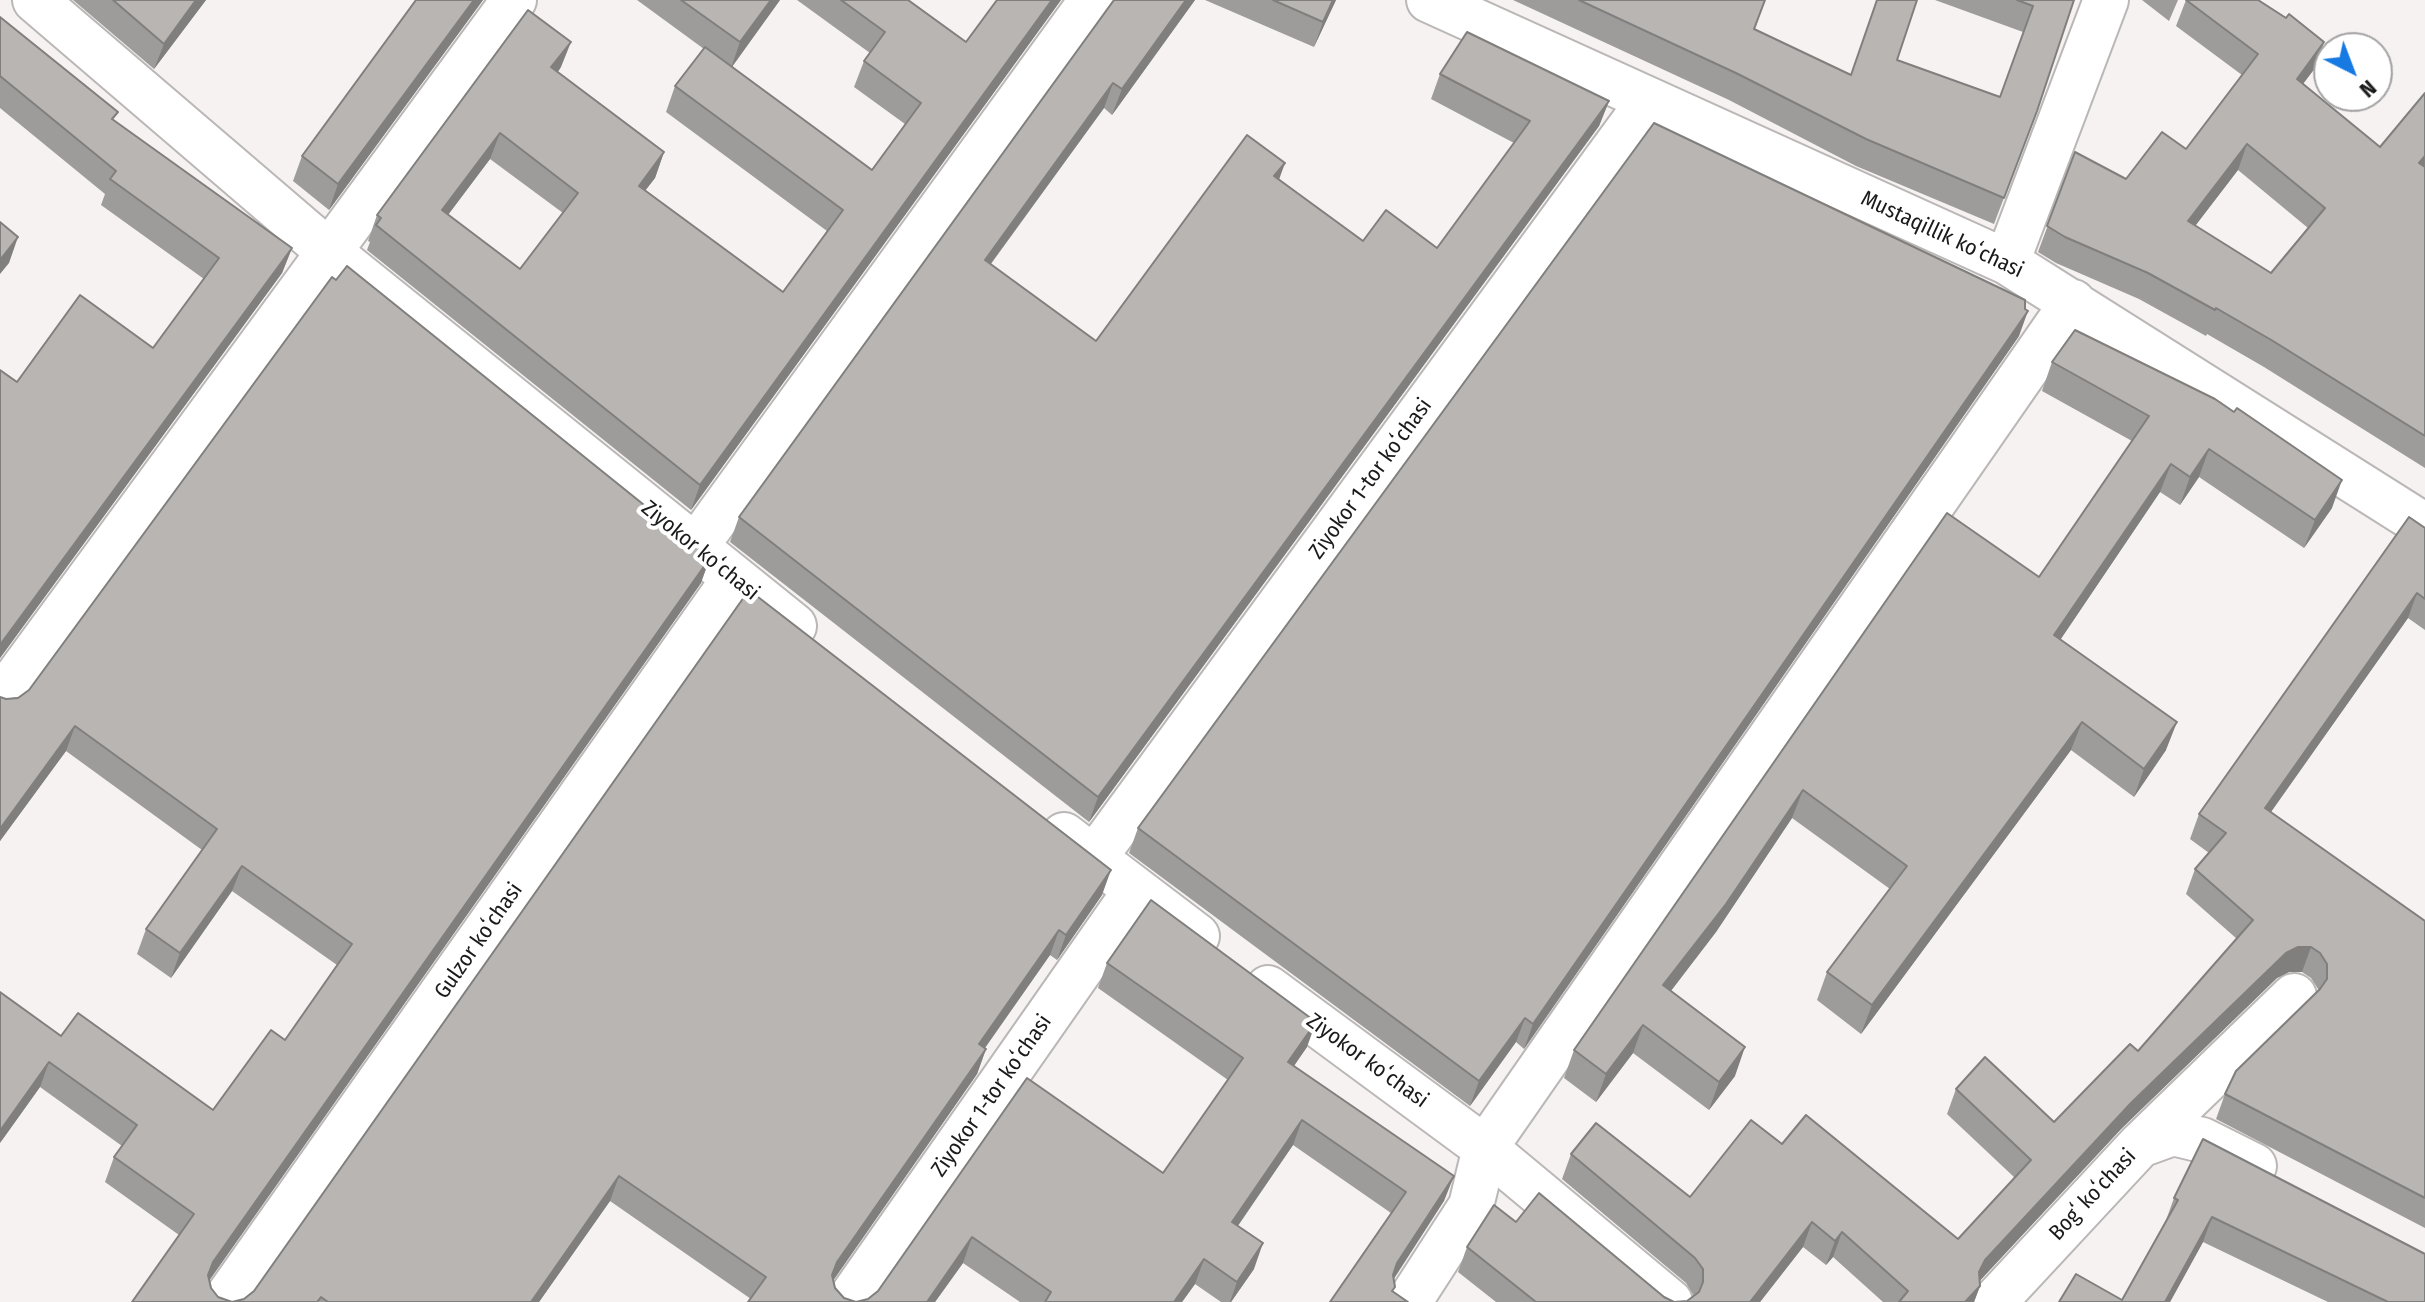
<!DOCTYPE html>
<meta charset="utf-8">
<style>
body{margin:0}
#map{position:relative;width:2425px;height:1302px;overflow:hidden;background:#f6f2f1;font-family:"Fira Sans Condensed",sans-serif}
canvas{display:block}
.north{position:absolute;left:2313px;top:32px;width:80px;height:80px;box-sizing:border-box;background:#fff;border:2px solid #a4a3a3;border-radius:50%;rotate:138deg;font-size:22px;font-weight:700;line-height:32px;text-align:center;color:#1b1919}
.north::after{content:'';display:block;margin:auto;width:28px;height:36px;background:#177ae3;clip-path:polygon(50% 0,100% 100%,50% 72%,0 100%)}
</style>
<div id="map">
<canvas width="2425" height="1302"></canvas>
<div class="north">N</div>
</div>
<script>
const ctx = document.querySelector('canvas').getContext('2d');
ctx.lineJoin = 'round';
function poly(rows) {
  const path = new Path2D();
  for (const r of rows) {
    path.moveTo(r[0], r[1]);
    for (let i = 2; i < r.length; i += 2) path.lineTo(r[i], r[i + 1]);
  }
  return path;
}
function stroke(path, color, width, dash) {
  ctx.strokeStyle = color;
  ctx.lineWidth = width;
  ctx.lineCap = dash ? 'butt' : 'round';
  ctx.setLineDash(dash || []);
  ctx.stroke(path);
}
function fillPath(path, color) {
  ctx.fillStyle = color;
  ctx.fill(path, 'evenodd');
}
function label(font, color, halo, rows, align = 'center') {
  ctx.font = font + ' "Fira Sans Condensed",sans-serif';
  ctx.lineWidth = 8;
  ctx.setLineDash([]);
  ctx.textBaseline = 'middle';
  ctx.strokeStyle = halo;
  ctx.fillStyle = color;
  for (const [text, x, y, turn = 0] of rows) {
    ctx.save();
    ctx.translate(x, y);
    ctx.rotate((+turn || 0) * Math.PI / 180);
    ctx.textAlign = isNaN(turn) ? turn : align;
    if (halo) ctx.strokeText(text, 0, 0);
    ctx.fillText(text, 0, 0);
    ctx.restore();
  }
}
const minor = poly([
 [35,0,328,251,794,626],
 [1429,0,2007,262,2425,526],
 [2007,262,2106,0],
 [696,546,1092,0],
 [0,700,514,0],
 [1064,835,1197,936],
 [1094,858,1649,101],
 [1268,988,1485,1148,1670,1302],
 [2140,1145,2294,996],
 [224,1302,734,579],
 [848,1302,1136,890],
 [1409,1302,1471,1206,1485,1148,2073,302],
 [1994,1302,2140,1145,2173,1133,2202,1140,2254,1166]
]);
stroke(minor, '#bbb7b6', 48);
stroke(minor, '#fff', 44);
fillPath(poly([
 [73,0,206,0,154,69],
 [416,0,483,0,329,210,293,181,302,156],
 [637,0,780,0,732,67,872,170,905,124,854,87,864,61,870,53,797,0,908,0,966,42,997,0,1061,0,691,510,367,250,370,242,368,241,377,215,561,67,558,72,664,152,655,178,645,191,783,292,827,231,666,112,675,86,704,49],
 [490,159,563,213,520,269,448,215],
 [1114,0,1195,0,1112,115,1104,108,991,264,1096,341,1279,179,1363,241,1437,248,1514,143,1431,99,1440,74,1609,101,1599,126,1089,822,730,542,739,517],
 [1205,0,1336,0,1314,47],
 [1513,0,1765,0,1755,29,1851,75,1897,60,2000,97,2023,32,1935,0,2074,0,2037,111,1994,224,1856,166,1729,100],
 [2142,0,2178,0,2169,21],
 [2186,0,2324,42,2315,68,2303,84,2380,147,2425,93,2425,468,2264,367,2207,334,2206,336,2139,299,2056,263,2038,252,2075,152,2126,179,2186,149,2242,75,2176,26],
 [2238,170,2308,228,2271,273,2195,226],
 [0,17,115,121,292,248,282,273,0,658,0,370,17,382,153,348,204,279,101,205,105,194,0,108],
 [2019,336,1524,1049,1516,1042,1470,1106,1129,853,1138,828],
 [2052,362,2332,508,2304,548,2199,477,2180,505,2160,492,2060,640,2166,750,2134,797,2071,750,1861,1034,1817,1000,1827,972,1890,889,1792,818,1716,932,1671,991,1735,1076,1709,1110,1633,1053,1596,1102,1564,1078,1574,1050,1947,513,2039,577,2132,441,2042,391],
 [2425,528,2425,630,2408,618,2271,812,2425,921,2425,1228,2216,1119,2225,1094,2318,992,2318,989,2311,978,2302,972,2289,972,2277,978,2122,1128,1979,1281,1980,1286,1974,1302,1883,1302,1833,1257,1826,1265,1803,1247,1760,1302,1496,1302,1458,1272,1467,1247,1516,1222,1674,1302,1687,1301,1694,1296,1686,1283,1562,1179,1571,1154,1690,1197,1782,1144,1958,1239,2015,1178,1947,1114,1956,1089,2054,1122,2138,1051,2237,939,2186,894,2195,869,2209,853,2190,839,2199,814],
 [701,583,209,1280,211,1288,218,1297,232,1302,244,1299,1102,895,1057,960,1050,955,985,1048,986,1049,977,1074,833,1280,835,1288,844,1298,856,1302,868,1299,878,1291,1027,1078,1163,1173,1228,1080,1098,988,1107,963,1307,1047,1293,1066,1444,1201,1330,1302,1391,1213,1293,1145,1238,1226,1254,1269,1231,1302,1221,1302,1195,1284,1182,1302,1020,1302,963,1263,935,1302,748,1302,751,1299,610,1201,539,1302,132,1302,179,1235,105,1182,114,1157,122,1146,40,1087,0,1143,61,1036,213,1110,285,1040,337,965,232,891,171,978,137,954,146,929,202,850,66,751,0,841,0,697,6,699],
 [2174,1198,2423,1253,2425,1302,2328,1302,2203,1242,2170,1302,2059,1302,2122,1300,2165,1223]
]), '#9e9c9a');
fillPath(poly([
 [196,0,206,0,154,69,164,44],
 [474,0,483,0,329,210,338,184],
 [771,0,780,0,731,68,740,42],
 [1052,0,1061,0,691,510,700,485],
 [1186,0,1195,0,1112,115,1122,89],
 [1333,0,1336,0,1314,47,1323,22],
 [571,42,561,67,542,93,551,67],
 [2324,42,2315,68,2287,105,2297,79],
 [1113,83,1104,108,975,285,985,260],
 [1609,101,1599,126,1089,822,1098,797],
 [500,133,490,159,432,236,442,210],
 [2247,144,2238,170,2179,247,2188,221],
 [664,152,655,178,629,211,639,186],
 [2425,156,2425,170,2419,163],
 [1285,163,1276,188,1274,176],
 [18,237,9,263,0,274,0,260],
 [292,248,282,273,0,658,0,645],
 [2028,311,2019,336,1524,1049,1533,1024],
 [2209,449,2199,477,2180,505,2190,477],
 [2171,464,2160,492,2044,664,2054,635],
 [2342,480,2332,508,2304,548,2315,520],
 [710,558,701,583,204,1288,213,1262],
 [2417,593,2408,618,2256,833,2265,808],
 [2082,722,2071,750,1861,1034,1872,1005],
 [2177,722,2166,750,2134,797,2144,769],
 [75,726,66,751,0,841,0,829],
 [1803,790,1792,818,1716,932,1653,1014,1663,985],
 [242,866,232,891,171,978,180,953],
 [1111,870,1102,895,1057,960,1066,935],
 [1059,930,1050,955,970,1069,979,1044],
 [2298,947,2311,947,2302,972,2289,972,2277,978,2122,1128,1976,1285,1979,1272,1985,1260,2131,1103,2286,953],
 [1525,1018,1516,1042,1470,1106,1479,1081],
 [1316,1022,1307,1047,1279,1088,1288,1062],
 [1643,1025,1633,1053,1596,1102,1606,1074],
 [1745,1047,1735,1076,1709,1110,1719,1082],
 [986,1049,977,1074,828,1288,837,1262],
 [49,1062,40,1087,0,1143,0,1131],
 [1302,1120,1293,1145,1223,1247,1232,1222],
 [619,1176,610,1201,539,1302,531,1302],
 [1454,1176,1444,1201,1388,1288,1397,1263],
 [2212,1217,2203,1242,2170,1302,2165,1302],
 [1812,1222,1803,1247,1760,1302,1750,1302],
 [1842,1232,1833,1257,1826,1265,1835,1241],
 [972,1237,963,1263,935,1302,927,1302],
 [1263,1243,1254,1269,1231,1302,1230,1302,1237,1282],
 [1204,1259,1195,1284,1182,1302,1174,1302],
 [1980,1286,1974,1302,1965,1302]
]), '#817f7d');
const building = poly([
 [113,0,196,0,164,44,113,0],
 [416,0,474,0,338,184,302,156,416,0],
 [681,0,771,0,740,42,681,0],
 [841,0,908,0,966,42,997,0,1052,0,700,485,376,225,381,218,377,215,528,10,571,42,551,67,664,152,639,186,783,292,843,210,675,86,705,47,872,170,921,103,864,61,885,32,841,0],
 [500,133,578,193,520,269,442,210,500,133],
 [1114,0,1186,0,1122,89,1113,83,985,260,1096,341,1247,135,1285,163,1274,176,1363,241,1386,210,1437,248,1530,121,1440,74,1467,32,1609,101,1098,797,739,517,1114,0],
 [1273,0,1333,0,1323,22,1273,0],
 [1579,0,1765,0,1754,29,1851,75,1877,0,1917,0,1897,60,2000,97,2033,6,2017,0,2074,0,2037,111,2004,198,1866,139,1738,74,1579,0],
 [2186,0,2258,0,2286,18,2289,14,2324,42,2297,79,2380,147,2425,93,2425,156,2419,163,2425,167,2425,436,2273,341,2216,308,2215,310,2148,273,2065,237,2047,226,2075,152,2126,179,2162,132,2186,149,2258,54,2186,0],
 [2247,144,2325,208,2271,273,2188,221,2247,144],
 [0,17,118,112,112,119,292,248,0,645,0,370,17,382,80,295,153,348,219,258,110,179,116,171,0,76,0,17],
 [1654,123,2025,300,2025,309,2028,311,1533,1024,1525,1018,1479,1081,1138,828,1654,123],
 [0,222,18,237,0,260,0,222],
 [347,266,710,558,213,1262,208,1275,211,1288,218,1297,232,1302,244,1299,254,1291,749,590,1111,870,1066,935,1059,930,979,1044,986,1049,837,1262,832,1275,835,1288,844,1298,856,1302,868,1299,878,1291,1027,1078,1163,1173,1243,1058,1107,963,1151,900,1316,1022,1288,1062,1454,1176,1397,1263,1393,1275,1395,1287,1392,1291,1408,1302,1330,1302,1406,1192,1302,1120,1232,1222,1263,1243,1237,1282,1204,1259,1174,1302,1045,1302,1051,1292,972,1237,927,1302,748,1302,766,1277,619,1176,531,1302,328,1302,321,1297,317,1302,132,1302,194,1214,114,1157,137,1125,49,1062,0,1131,0,992,61,1036,78,1013,213,1110,271,1030,285,1040,352,944,242,866,180,953,146,929,217,829,75,726,0,829,0,697,6,699,18,698,29,690,332,277,336,280,347,266],
 [2075,330,2215,399,2234,412,2237,408,2342,480,2315,520,2209,449,2190,477,2171,464,2054,635,2177,722,2144,769,2082,722,1872,1005,1827,972,1907,866,1803,790,1726,904,1663,985,1745,1047,1719,1082,1643,1025,1606,1074,1574,1050,1947,513,2039,577,2149,416,2052,362,2075,330],
 [2409,517,2425,528,2425,599,2417,593,2265,808,2425,921,2425,1198,2225,1094,2236,1071,2320,989,2327,979,2327,964,2320,953,2311,947,2298,947,2286,953,2131,1103,1985,1260,1979,1272,1980,1286,1965,1302,1899,1302,1908,1291,1842,1232,1835,1241,1812,1222,1750,1302,1536,1302,1467,1247,1494,1205,1516,1222,1539,1193,1664,1297,1674,1302,1687,1301,1699,1292,1703,1282,1703,1269,1695,1258,1571,1154,1596,1123,1690,1197,1751,1120,1782,1144,1806,1115,1958,1239,2031,1160,1956,1089,1985,1057,2054,1122,2130,1044,2138,1051,2253,920,2195,869,2226,833,2199,814,2409,517],
 [2203,1139,2425,1254,2425,1302,2388,1302,2212,1217,2165,1302,2059,1302,2076,1274,2122,1300,2178,1200,2174,1198,2203,1139]
]);
fillPath(building, '#b8b5b3');
stroke(building, '#817f7d', 2);
label('22px', '#1b1919', '#fff', [
 ["Mustaqillik koʻchasi",1942,235,25],
 ["Ziyokor 1-tor koʻchasi",1371,479,-54],
 ["Ziyokor koʻchasi",700,551,39],
 ["Gulzor koʻchasi",479,941,-55],
 ["Ziyokor koʻchasi",1367,1061,36],
 ["Ziyokor 1-tor koʻchasi",992,1096,-55],
 ["Bogʻ koʻchasi",2093,1195,-47]
]);
</script>
